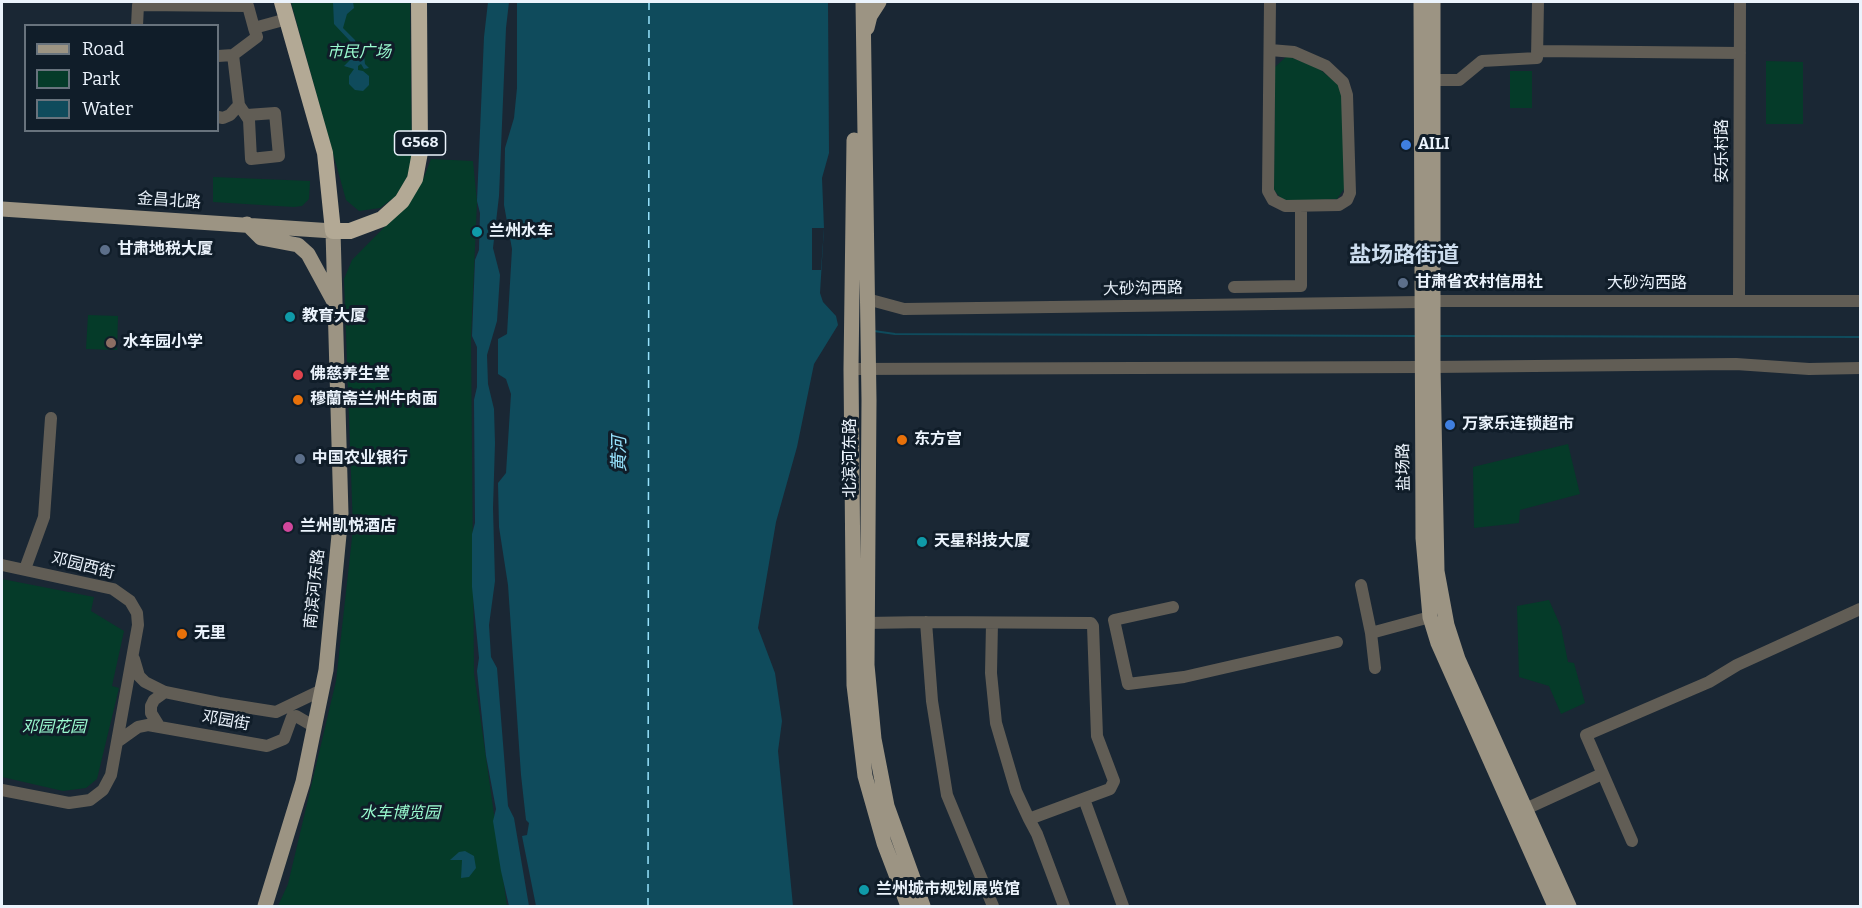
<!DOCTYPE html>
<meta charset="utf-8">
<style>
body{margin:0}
#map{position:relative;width:1862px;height:908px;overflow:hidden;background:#1a2734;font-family:Bitter,serif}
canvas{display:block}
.frame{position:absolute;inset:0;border:3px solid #ebf3fc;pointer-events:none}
.legend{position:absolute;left:24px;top:24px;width:195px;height:108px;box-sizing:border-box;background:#101d29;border:2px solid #68737d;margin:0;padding:8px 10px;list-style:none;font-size:18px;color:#ebf3fc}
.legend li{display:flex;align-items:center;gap:12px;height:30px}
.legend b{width:30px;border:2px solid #68737d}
</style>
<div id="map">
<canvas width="1862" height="908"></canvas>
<div class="frame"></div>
<ul class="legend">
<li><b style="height:8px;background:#9c9483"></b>Road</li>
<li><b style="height:16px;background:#053b29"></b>Park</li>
<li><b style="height:16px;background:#0f4b5c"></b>Water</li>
</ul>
</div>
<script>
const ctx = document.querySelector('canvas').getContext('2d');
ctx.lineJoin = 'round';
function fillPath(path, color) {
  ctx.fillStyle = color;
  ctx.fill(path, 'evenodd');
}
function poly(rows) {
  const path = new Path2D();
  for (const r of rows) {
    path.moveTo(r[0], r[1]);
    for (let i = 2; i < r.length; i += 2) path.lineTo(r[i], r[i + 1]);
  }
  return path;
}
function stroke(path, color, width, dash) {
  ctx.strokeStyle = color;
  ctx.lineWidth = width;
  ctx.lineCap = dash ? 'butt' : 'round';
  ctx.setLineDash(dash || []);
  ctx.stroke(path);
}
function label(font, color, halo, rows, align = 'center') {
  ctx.font = font + ' Bitter,"Noto Sans SC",serif';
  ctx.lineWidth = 6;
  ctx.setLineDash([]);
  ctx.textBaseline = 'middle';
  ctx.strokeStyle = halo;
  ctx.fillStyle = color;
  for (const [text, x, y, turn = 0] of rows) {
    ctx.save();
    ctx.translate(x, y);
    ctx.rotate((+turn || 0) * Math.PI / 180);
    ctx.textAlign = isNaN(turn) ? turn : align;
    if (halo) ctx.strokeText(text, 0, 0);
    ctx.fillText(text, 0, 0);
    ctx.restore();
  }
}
fillPath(poly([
 [291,2,410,2,412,161,407,177,396,196,380,208,359,211,346,200],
 [1287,56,1317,67,1340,86,1345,101,1344,189,1337,199,1284,202,1274,190,1275,67],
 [1766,61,1803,62,1803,124,1766,124],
 [1510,71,1532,71,1532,108,1510,108],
 [431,159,473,161,477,202,471,338,474,673,507,906,278,906,288,884,336,681,353,529,344,279,352,260,407,204,422,182],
 [213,177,310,181,309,199,302,206,294,207,213,202],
 [88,315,118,316,117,350,86,349],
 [1568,444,1580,494,1520,510,1519,523,1474,528,1473,467],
 [2,579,94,597,91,611,124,631,112,686,119,688,97,779,86,788,63,791,2,777],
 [1549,600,1561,627,1568,662,1574,663,1585,703,1561,714,1549,686,1519,677,1517,606]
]), '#053b29');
fillPath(poly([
 [333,2,353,2,354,8,347,14,343,28,355,40,358,52,364,55,365,64,369,68,364,69,361,64,358,66,358,70,363,71,369,76,369,85,363,91,355,90,349,84,349,76,354,69,344,66,351,59,353,49,350,41,334,24],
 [488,2,509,2,506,28,499,196,493,248,500,275,497,321,487,355,488,384,494,409,495,443,493,508,495,581,489,625,491,657,497,668,508,806,514,818,529,906,509,906,501,871,493,821,496,809,486,756,477,671,479,658,472,587,472,534,475,523,474,400,477,387,477,347,472,336,475,260,479,250,480,213,477,201,484,37],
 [517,2,828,2,829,153,822,178,824,228,820,293,823,302,836,316,838,325,814,364,797,447,776,522,758,628,775,673,782,721,778,751,793,906,536,906,522,836,527,835,529,823,526,820,521,775,508,585,499,527,498,483,506,473,511,394,506,379,498,374,498,339,507,334,512,249,504,205,505,148,514,118,517,88],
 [465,851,474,856,476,868,469,877,461,878,462,860,450,860,459,852]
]), '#0f4b5c');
fillPath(poly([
 [812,228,824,228,821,270,812,270]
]), '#1a2734');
stroke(poly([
 [874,331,895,334,1417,336],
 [1437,336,1860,337]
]), '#0f4b5c', 2);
stroke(poly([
 [648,906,649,2]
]), '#97e2fc', 1.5, [8, 6]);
stroke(poly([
 [1270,2,1268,191,1273,200,1285,206,1339,205,1347,200,1350,193,1347,95,1343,82,1326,66,1294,52,1270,50],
 [137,26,138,5,248,6,254,28,287,19],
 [1537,51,1740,53],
 [218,56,233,55],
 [1434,80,1459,80,1482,61,1537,58,1538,2],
 [239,105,249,120,251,159,279,156,275,113,247,115],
 [218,117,223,118,230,115,239,105,233,55,257,37,254,28],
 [1234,287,1301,286,1301,206],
 [867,299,904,309,1421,302],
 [1434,301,1860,301],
 [1739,301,1740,2],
 [1433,367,1736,364,1809,369,1860,368],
 [851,369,1421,367],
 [2,565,113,589,130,601,137,613,138,625,111,775,103,790,90,800,69,803,2,790],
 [25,569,44,517,51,418],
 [1361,585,1371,633,1430,617],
 [1173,607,1114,620,1128,684,1184,677,1337,642],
 [926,622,932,701,947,795,993,906],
 [866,623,926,622,1091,623,1093,626,1097,736,1114,781,1110,789,1029,819,1016,791,996,723,991,673,992,623],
 [1371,633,1375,668],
 [134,659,139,676,145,682,165,692,219,703,276,712,322,690],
 [159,726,151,713,151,706,154,700,165,692],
 [117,742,138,727,148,725,267,746,284,739,292,717,296,716,315,727],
 [1084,799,1123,906],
 [1519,812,1602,774],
 [1029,819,1037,834,1064,906],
 [1632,841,1586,735,1709,682,1737,665,1860,609]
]), '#615d55', 12);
stroke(poly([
 [863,2,869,400,867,665,874,739,887,806,923,906],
 [1421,2,1423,538,1430,617,1438,643,1555,906],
 [1433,2,1433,367,1437,571,1447,625,1458,659,1569,906],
 [867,28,870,16,879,2],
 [854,140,851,369,854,685,865,776,884,843,908,906],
 [2,209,333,231,341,514,326,670,303,782,265,906],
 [247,224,261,238,298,245,308,254,333,300]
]), '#9c9483', 15);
stroke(poly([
 [282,2,325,153,333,231,350,231,382,219,402,201,415,179,420,152,419,2]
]), '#b3a995', 16);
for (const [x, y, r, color] of [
 [1406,145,6,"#3f7fe0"],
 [477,232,6,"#0f9aa8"],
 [105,250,6,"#5c6f8a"],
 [1403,283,6,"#5c6f8a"],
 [290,317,6,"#0f9aa8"],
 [111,343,6,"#8d6e63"],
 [298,375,6,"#e0444e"],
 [298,400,6,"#e8710a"],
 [1450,425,6,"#3f7fe0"],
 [902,440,6,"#e8710a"],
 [300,459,6,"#5c6f8a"],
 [288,527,6,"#d1479c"],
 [922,542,6,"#0f9aa8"],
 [182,634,6,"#e8710a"],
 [864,890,6,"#0f9aa8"]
]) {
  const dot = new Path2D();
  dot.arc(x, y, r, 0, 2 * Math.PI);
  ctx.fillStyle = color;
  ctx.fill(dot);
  stroke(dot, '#101d29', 2);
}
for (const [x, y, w] of [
 [420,143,51]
]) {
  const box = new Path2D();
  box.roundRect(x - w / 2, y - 12, w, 24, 4.5);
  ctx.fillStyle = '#101d29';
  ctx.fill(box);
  stroke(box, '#ebf3fc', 1.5);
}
label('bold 15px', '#ebf3fc', null, [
 ["G568",420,143]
]);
label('italic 16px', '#9afbd0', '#101d29', [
 ["市民广场",359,53],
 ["邓园花园",54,728],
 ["水车博览园",400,814]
]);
label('bold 16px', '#ebf3fc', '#101d29', [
 ["AILI",1418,145],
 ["兰州水车",489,232],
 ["甘肃地税大厦",117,250],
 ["甘肃省农村信用社",1415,283],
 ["教育大厦",302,317],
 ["水车园小学",123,343],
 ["佛慈养生堂",310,375],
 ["穆蘭斋兰州牛肉面",310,400],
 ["万家乐连锁超市",1462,425],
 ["东方宫",914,440],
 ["中国农业银行",312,459],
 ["兰州凯悦酒店",300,527],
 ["天星科技大厦",934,542],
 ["无里",194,634],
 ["兰州城市规划展览馆",876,890]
], 'left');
label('16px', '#ebf3fc', '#101d29', [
 ["安乐村路",1723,151,-90],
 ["金昌北路",169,201,4],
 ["大砂沟西路",1647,284],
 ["大砂沟西路",1143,289,-1],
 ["北滨河东路",851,458,-90],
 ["盐场路",1404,467,-91],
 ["邓园西街",83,566,14],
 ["南滨河东路",315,589,-84],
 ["邓园街",226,721,10]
]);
label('italic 18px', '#97e2fc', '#101d29', [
 ["黄河",620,454,-90]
]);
label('bold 22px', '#cde', '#101d29', [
 ["盐场路街道",1404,256]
]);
</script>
